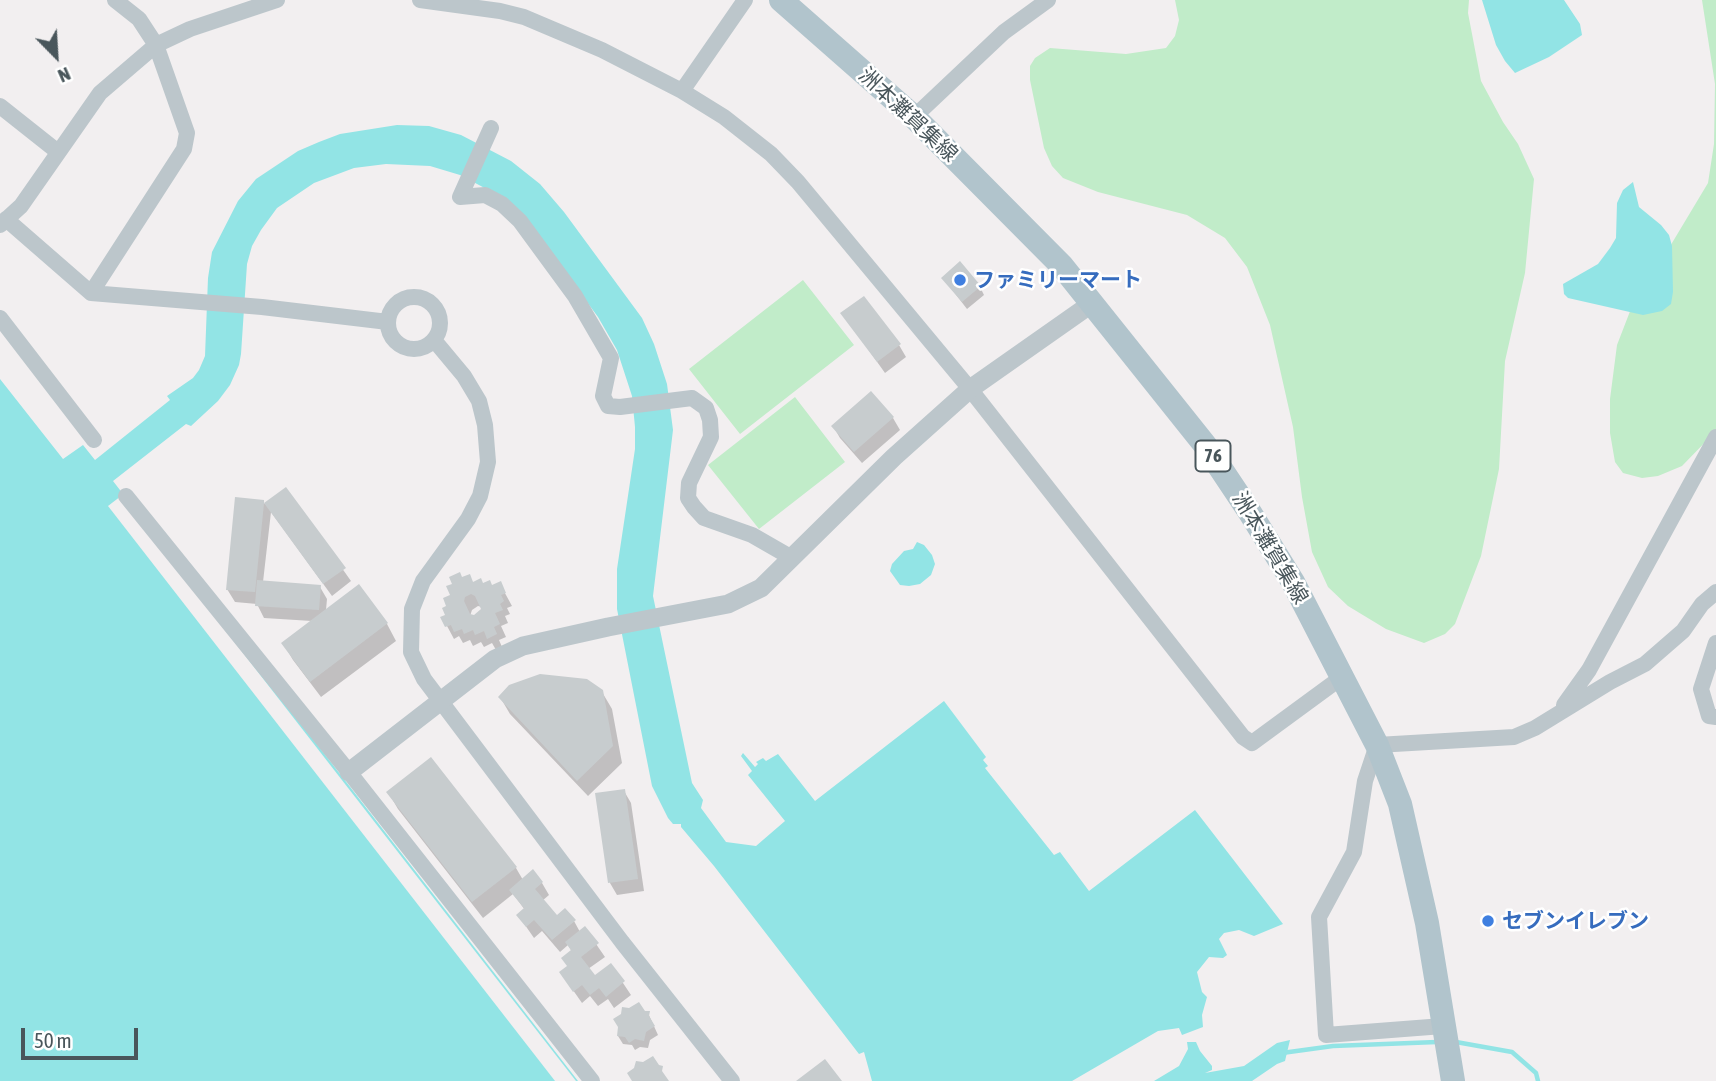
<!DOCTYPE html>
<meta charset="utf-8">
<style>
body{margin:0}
#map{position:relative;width:1716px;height:1081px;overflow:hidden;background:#f2eff0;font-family:"Asap Condensed",sans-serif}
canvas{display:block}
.north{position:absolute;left:21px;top:21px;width:70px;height:70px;-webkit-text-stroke:5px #fff;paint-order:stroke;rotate:156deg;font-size:19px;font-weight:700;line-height:28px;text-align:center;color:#49565b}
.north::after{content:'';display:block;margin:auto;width:24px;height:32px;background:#49565b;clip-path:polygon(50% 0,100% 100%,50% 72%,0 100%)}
.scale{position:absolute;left:21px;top:1028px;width:117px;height:32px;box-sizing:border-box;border:4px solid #49565b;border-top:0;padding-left:9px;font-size:21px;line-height:24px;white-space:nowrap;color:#49565b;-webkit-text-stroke:5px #fff;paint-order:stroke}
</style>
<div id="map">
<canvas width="1716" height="1081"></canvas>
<div class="north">N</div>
<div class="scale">50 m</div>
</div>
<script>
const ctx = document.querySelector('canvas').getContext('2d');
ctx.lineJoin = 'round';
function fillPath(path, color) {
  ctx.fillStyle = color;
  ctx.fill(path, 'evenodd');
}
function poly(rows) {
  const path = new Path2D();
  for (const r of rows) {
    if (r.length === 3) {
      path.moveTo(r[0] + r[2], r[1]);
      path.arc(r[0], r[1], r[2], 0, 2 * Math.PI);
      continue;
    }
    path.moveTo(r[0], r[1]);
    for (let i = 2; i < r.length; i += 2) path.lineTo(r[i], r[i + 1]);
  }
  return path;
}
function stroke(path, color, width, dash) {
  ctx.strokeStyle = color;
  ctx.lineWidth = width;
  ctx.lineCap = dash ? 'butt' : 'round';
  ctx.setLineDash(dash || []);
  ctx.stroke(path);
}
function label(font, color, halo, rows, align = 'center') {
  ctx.font = font + ' "Asap Condensed","Noto Sans JP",sans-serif';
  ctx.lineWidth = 5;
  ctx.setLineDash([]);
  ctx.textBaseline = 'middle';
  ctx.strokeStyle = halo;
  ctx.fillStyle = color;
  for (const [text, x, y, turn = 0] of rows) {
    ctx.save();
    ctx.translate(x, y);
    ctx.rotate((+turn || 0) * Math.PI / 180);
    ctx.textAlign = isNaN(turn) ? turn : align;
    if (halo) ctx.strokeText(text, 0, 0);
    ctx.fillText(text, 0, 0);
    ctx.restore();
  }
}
fillPath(poly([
 [1175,0,1469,0,1468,13,1481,81,1503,122,1518,144,1534,179,1525,273,1505,361,1499,469,1481,556,1455,624,1445,634,1424,643,1386,629,1348,606,1328,587,1312,552,1302,497,1293,427,1270,325,1247,267,1225,238,1187,215,1098,192,1063,178,1052,166,1044,148,1030,80,1030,66,1035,58,1050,48,1126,54,1166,48,1175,36,1179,20],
 [1702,0,1716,0,1716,431,1682,466,1658,476,1642,478,1623,473,1615,462,1610,433,1610,399,1617,345,1639,288,1669,248,1708,183,1714,144,1715,84],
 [803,280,854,345,740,434,689,369],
 [795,397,845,462,759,529,708,465]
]), '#c1ecc9');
fillPath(poly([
 [1482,0,1564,0,1580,24,1582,35,1549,57,1515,73,1505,61,1496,45],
 [397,125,429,126,461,135,511,161,540,184,564,212,642,318,654,344,667,384,673,430,653,596,692,783,703,800,701,808,726,842,756,846,785,821,748,775,752,771,741,756,743,753,755,767,758,764,756,762,763,758,766,761,778,754,815,801,944,701,986,757,983,760,988,766,985,768,1054,855,1060,852,1089,891,1195,810,1283,924,1254,936,1239,930,1224,933,1219,939,1227,955,1223,958,1209,957,1197,972,1202,992,1207,997,1202,1015,1203,1027,1182,1035,1179,1028,1158,1031,1072,1081,872,1081,864,1052,859,1054,714,866,681,827,681,824,673,824,668,818,652,786,617,609,617,569,635,449,635,427,632,396,617,350,598,317,567,275,496,194,460,175,430,166,386,164,354,168,314,183,277,208,261,230,252,246,247,264,241,354,239,365,230,385,218,401,191,426,186,424,113,481,578,1081,0,1081,0,379,63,459,83,445,95,460,170,400,167,396,193,378,199,370,205,356,208,278,212,252,238,201,256,179,298,151,319,142,340,134],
 [1633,182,1639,207,1661,225,1669,235,1672,246,1673,292,1671,304,1662,311,1643,315,1568,298,1564,294,1563,284,1598,264,1610,248,1616,238,1617,203,1623,190],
 [917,542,924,545,932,555,935,564,931,575,920,584,909,586,900,585,890,571,892,564,904,551,913,549],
 [1290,1040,1285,1061,1277,1064,1252,1081,1154,1081,1179,1066,1188,1049,1187,1042,1196,1042,1200,1051,1212,1066,1212,1070,1205,1073,1244,1066,1277,1043]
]), '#92e4e5');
fillPath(poly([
 [121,496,576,1081,555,1081,108,506]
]), '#f2eff0');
fillPath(poly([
 [943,278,980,287,984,295,967,309],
 [843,314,899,345,906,357,885,373],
 [893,418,900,430,862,463,840,438,833,426],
 [286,489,351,581,332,596,271,512,263,582,320,587,327,599,326,610,387,624,396,641,321,697,293,660,283,643,312,621,264,618,257,604,235,602,227,589,263,502,265,504],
 [462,579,492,587,500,584,512,606,507,608,510,614,505,616,508,623,501,626,506,637,499,640,502,647,496,650,492,643,484,647,481,642,473,646,470,640,463,643,459,636,454,639,447,626,447,616,452,596],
 [478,606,482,607,481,613,474,617,470,616,472,610],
 [602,692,612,709,622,763,588,796,510,714,500,697],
 [624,791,631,803,644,891,617,895,610,883,597,795],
 [388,792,516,868,523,880,542,883,549,895,542,901,557,917,574,921,580,932,585,928,605,957,588,969,594,978,611,965,631,995,614,1008,608,999,598,1006,590,996,582,1003,561,973,568,967,572,952,568,945,560,952,542,931,534,938,518,915,525,910,513,894,483,918,398,809],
 [644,1012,648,1013,658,1035,650,1040,648,1048,640,1047,635,1050,632,1045,623,1044,618,1036]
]), '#0003');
stroke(poly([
 [1456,1042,1512,1052,1536,1073,1538,1081],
 [1282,1053,1333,1046,1437,1042]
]), '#92e4e5', 4.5);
fillPath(poly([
 [960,261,981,286,962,302,941,278],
 [864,296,901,344,877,362,840,313],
 [871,391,894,417,854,452,831,426],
 [286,487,346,568,323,584,264,503,255,592,226,590,235,497,264,500,264,503],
 [460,572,462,577,470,574,473,582,481,578,483,583,490,580,492,585,501,581,506,593,501,595,504,601,500,604,503,610,495,613,500,624,494,627,497,634,487,639,484,631,475,635,473,630,464,634,462,629,454,632,451,625,445,627,440,617,445,615,442,608,446,606,443,598,450,595,446,586,452,584,449,577],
 [471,594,475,596,481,609,474,615,470,614,464,601,465,597],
 [257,580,321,585,319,610,255,606],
 [359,584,388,623,310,682,281,643],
 [540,674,587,679,603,690,613,746,577,781,498,697,509,685],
 [431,757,517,867,472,902,386,792],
 [625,789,638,879,608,883,595,793],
 [533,869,543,882,535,889,557,915,565,908,576,920,552,940,534,920,526,927,516,915,524,908,509,890],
 [585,926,599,943,581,957,595,975,611,963,625,981,606,997,599,988,590,995,582,985,573,992,559,972,567,966,561,958,571,950,565,942],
 [639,1002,645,1011,650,1011,649,1016,655,1026,646,1032,644,1041,635,1039,629,1043,625,1037,617,1036,618,1027,613,1019,621,1014,622,1007,629,1008],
 [653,1056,659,1065,663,1066,662,1071,669,1081,632,1081,627,1073,634,1068,636,1061,643,1062],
 [825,1059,842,1081,796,1081]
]), '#c7ccce');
stroke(poly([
 [420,0,500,11,524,17,602,50,682,91,724,117,771,154,798,182,970,389,1243,737,1252,743,1342,677],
 [682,91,745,0],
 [0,106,58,152],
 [914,117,1004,32,1048,0],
 [491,128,460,197,485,195,502,204,520,221,575,296,611,358,603,396,608,406,620,407,692,398,706,408,710,420,711,437,689,483,688,498,694,507,704,518,752,535,792,558],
 [6,219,91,293,262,307,388,322],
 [0,225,21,206,100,93,156,45,190,29,277,0],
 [91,293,184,149,187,133,156,45,139,19,115,0],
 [414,323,26],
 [0,318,94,440],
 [434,340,464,376,479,401,485,425,488,462,480,496,468,519,423,581,412,609,411,652,424,679,622,942,732,1081],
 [126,496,349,772,592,1081],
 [1716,643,1701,689,1709,716,1716,717],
 [1564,705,1589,670,1716,437],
 [1443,1026,1326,1035,1319,917,1354,852,1365,781,1377,745,1514,737,1535,728,1610,682,1645,664,1683,631,1702,604,1716,592]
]), '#bcc6cb', 16);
stroke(poly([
 [349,772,495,659,523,646,608,627,728,604,761,588,894,457,970,389,1091,304]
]), '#bcc6cb', 19);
stroke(poly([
 [781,0,914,117,1062,266,1205,445,1249,511,1293,582,1377,745,1400,804,1427,923,1453,1081]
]), '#b1c4cc', 24);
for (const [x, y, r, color] of [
 [960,280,7,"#3f7fe0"],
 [1488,921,7,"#3f7fe0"]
]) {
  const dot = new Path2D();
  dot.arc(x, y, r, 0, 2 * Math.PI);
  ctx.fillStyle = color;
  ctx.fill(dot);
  stroke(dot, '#fff', 2.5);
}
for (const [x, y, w] of [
 [1213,456,35]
]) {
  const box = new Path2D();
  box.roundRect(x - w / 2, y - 15.5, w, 31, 5);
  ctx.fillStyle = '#fff';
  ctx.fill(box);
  stroke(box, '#49565b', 2);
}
label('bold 19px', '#49565b', null, [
 ["76",1213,456]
]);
label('21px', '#49565b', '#fff', [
 ["洲本灘賀集線",908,115,43],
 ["洲本灘賀集線",1270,548,59]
]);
label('bold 21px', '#366cbe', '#fff', [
 ["ファミリーマート",974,280],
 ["セブンイレブン",1502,921]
], 'left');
</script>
